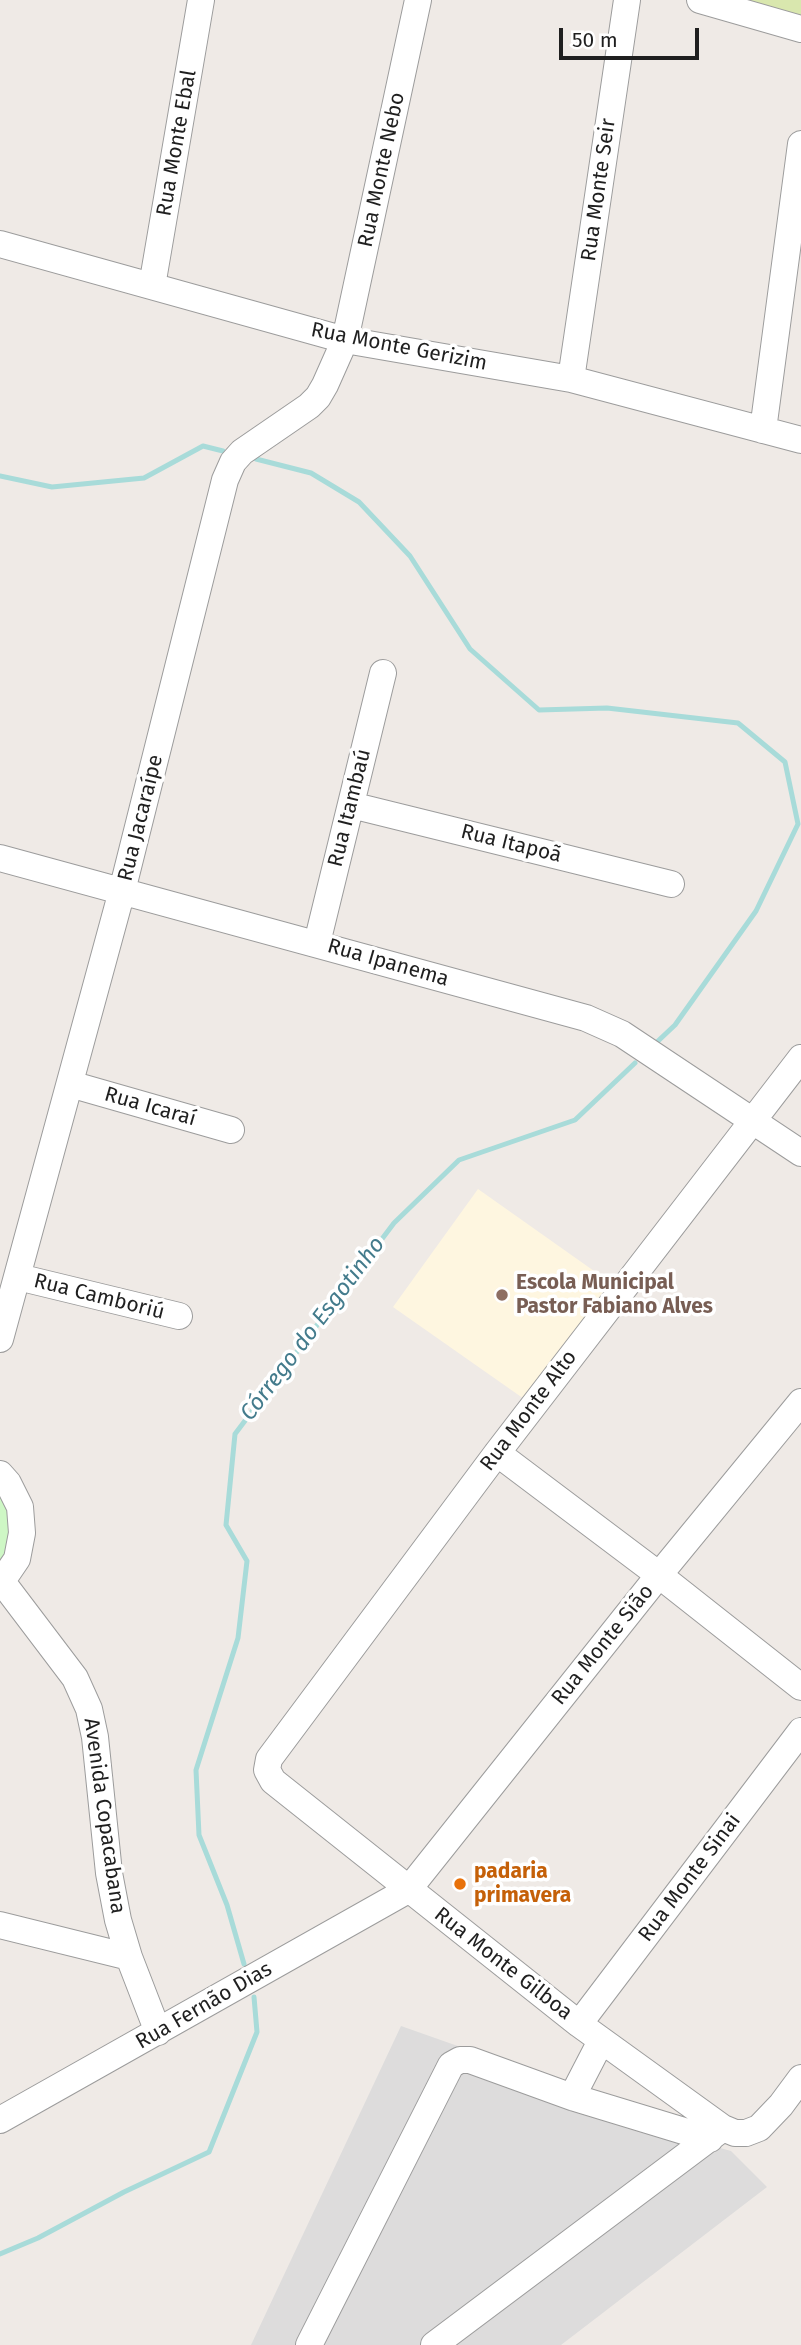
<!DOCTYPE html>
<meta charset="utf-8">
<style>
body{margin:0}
#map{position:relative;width:801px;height:2345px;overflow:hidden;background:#efeae6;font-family:"Fira Sans",sans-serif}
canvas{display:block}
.scale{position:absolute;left:559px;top:28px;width:140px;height:32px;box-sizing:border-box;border:4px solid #1f1f1f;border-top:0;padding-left:9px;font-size:21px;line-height:24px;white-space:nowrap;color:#1f1f1f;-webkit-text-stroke:5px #fff;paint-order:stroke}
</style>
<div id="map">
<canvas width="801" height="2345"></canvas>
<div class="scale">50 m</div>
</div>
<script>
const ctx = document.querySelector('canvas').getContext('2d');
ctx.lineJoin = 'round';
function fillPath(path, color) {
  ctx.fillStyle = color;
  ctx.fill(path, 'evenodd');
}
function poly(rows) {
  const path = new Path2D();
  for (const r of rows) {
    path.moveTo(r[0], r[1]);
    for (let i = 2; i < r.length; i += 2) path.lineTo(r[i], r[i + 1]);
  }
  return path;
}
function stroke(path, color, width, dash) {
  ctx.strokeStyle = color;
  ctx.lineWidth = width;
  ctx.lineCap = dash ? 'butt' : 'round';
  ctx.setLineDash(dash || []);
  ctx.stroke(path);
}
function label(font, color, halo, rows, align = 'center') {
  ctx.font = font + ' "Fira Sans",sans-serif';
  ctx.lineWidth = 7;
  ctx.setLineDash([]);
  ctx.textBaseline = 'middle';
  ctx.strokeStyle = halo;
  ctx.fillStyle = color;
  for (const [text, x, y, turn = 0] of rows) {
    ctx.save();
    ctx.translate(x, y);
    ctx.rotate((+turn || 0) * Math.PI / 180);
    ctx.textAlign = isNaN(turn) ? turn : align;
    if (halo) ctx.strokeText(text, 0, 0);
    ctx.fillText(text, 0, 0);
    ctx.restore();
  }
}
fillPath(poly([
 [401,2026,537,2074,525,2094,731,2151,767,2187,561,2345,251,2345]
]), '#dddcdc');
fillPath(poly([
 [478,1189,611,1283,527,1401,393,1307]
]), '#fef6e0');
fillPath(poly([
 [690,0,801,0,801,29]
]), '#d9e7ae');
fillPath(poly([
 [0,1482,15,1509,0,1575]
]), '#cef7c5');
stroke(poly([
 [256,459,311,473,359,502,410,556,470,649,539,710,607,708,738,723,785,762,798,824,756,911,675,1025,658,1041],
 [0,476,52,487,144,478,203,446,223,451],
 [244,1964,227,1905,199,1835,196,1770,238,1638,247,1561,226,1525,235,1434,394,1223,459,1160,575,1120,635,1063],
 [0,2254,38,2238,124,2192,209,2152,257,2032,254,1997]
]), '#a8dbd9', 5);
const minor = poly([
 [700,0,801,29],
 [0,244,345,340,571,379,801,440],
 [152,286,201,0],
 [571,379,627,0],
 [763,430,801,144],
 [351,805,671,884],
 [0,858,586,1018,622,1034,801,1153],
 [317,943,383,673],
 [801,1058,497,1453,269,1759,267,1770,273,1781,579,2024,723,2128,735,2133,746,2133,759,2128,781,2105,801,2078],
 [70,1084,231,1130],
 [18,1277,179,1316],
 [0,1339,122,891,225,480,233,462,242,452,309,406,318,397,325,385,345,340,418,0],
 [497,1453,659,1575,801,1687],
 [0,1474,8,1483,20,1507,22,1533,17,1559,0,1584],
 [0,1579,75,1678,89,1709,95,1737,109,1873,118,1920,129,1957,158,2032],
 [0,1925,129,1957],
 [579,2024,801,1731],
 [572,2097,601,2041],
 [0,2120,408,1890,659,1575,801,1402],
 [309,2345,451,2065,460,2060,470,2060,572,2097,710,2139],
 [434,2345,719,2131]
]);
stroke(minor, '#9c9c9c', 28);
stroke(minor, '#fff', 26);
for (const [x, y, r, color] of [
 [502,1295,7,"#8d6e63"],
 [460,1884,7,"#e8710a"]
]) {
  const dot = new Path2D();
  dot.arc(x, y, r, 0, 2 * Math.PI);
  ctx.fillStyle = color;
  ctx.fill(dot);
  stroke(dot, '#fff', 2.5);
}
label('21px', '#1f1f1f', '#fff', [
 ["Rua Monte Ebal",177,143,-80],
 ["Rua Monte Nebo",382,170,-78],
 ["Rua Monte Seir",599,190,-82],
 ["Rua Monte Gerizim",399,347,11],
 ["Rua Itambaú",350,808,-76],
 ["Rua Jacaraípe",141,818,-76],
 ["Rua Itapoã",511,844,14],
 ["Rua Ipanema",388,963,16],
 ["Rua Icaraí",150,1107,16],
 ["Rua Camboriú",99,1297,14],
 ["Rua Monte Alto",529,1411,-53],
 ["Rua Monte Sião",603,1645,-51],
 ["Avenida Copacabana",104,1816,82],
 ["Rua Monte Sinai",690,1878,-53],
 ["Rua Monte Gilboa",503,1964,38],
 ["Rua Fernão Dias",204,2006,-30]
]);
label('bold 21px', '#785e54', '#fff', [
 ["Escola Municipal",516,1283],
 ["Pastor Fabiano Alves",516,1307]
], 'left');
label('bold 21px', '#c56008', '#fff', [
 ["padaria",474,1872],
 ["primavera",474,1896]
], 'left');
label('italic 23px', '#437b8c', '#fff', [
 ["Córrego do Esgotinho",313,1329,-53]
]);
</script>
